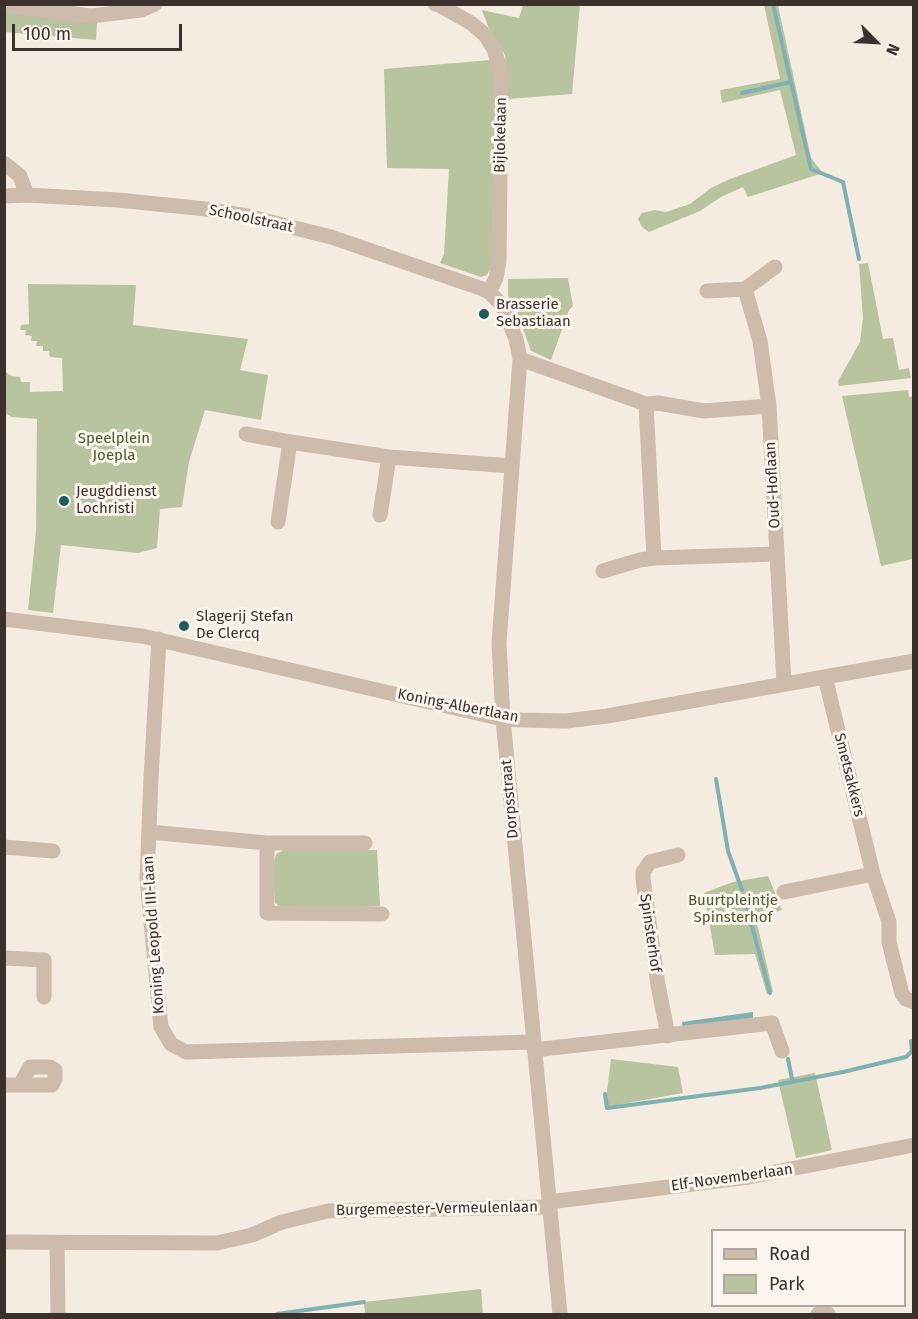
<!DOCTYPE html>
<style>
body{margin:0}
#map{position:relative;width:918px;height:1319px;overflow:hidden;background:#f4ebe1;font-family:"Fira Sans",sans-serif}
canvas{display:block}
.frame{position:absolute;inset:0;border:6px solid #3b302b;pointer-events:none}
.legend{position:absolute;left:711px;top:1229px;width:195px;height:78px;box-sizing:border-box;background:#fbf5ee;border:2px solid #aea6a0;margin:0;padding:8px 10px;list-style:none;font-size:18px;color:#3b302b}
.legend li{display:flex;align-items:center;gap:12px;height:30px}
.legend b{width:30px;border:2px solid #aea6a0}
.north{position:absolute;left:846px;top:12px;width:60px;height:60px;-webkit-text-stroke:4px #fbf5ee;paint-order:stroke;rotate:114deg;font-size:16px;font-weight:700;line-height:24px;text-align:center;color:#3b302b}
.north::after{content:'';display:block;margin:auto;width:21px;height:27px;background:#3b302b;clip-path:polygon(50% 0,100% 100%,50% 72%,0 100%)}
.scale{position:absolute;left:12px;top:24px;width:170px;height:27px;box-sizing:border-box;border:3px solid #3b302b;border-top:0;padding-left:8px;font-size:18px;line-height:21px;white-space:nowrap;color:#3b302b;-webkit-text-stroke:4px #fbf5ee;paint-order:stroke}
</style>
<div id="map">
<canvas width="918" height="1319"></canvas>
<div class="frame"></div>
<ul class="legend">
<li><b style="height:8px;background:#cdbbac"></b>Road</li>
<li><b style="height:16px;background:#b8c4a0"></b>Park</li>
</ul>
<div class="north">N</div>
<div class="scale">100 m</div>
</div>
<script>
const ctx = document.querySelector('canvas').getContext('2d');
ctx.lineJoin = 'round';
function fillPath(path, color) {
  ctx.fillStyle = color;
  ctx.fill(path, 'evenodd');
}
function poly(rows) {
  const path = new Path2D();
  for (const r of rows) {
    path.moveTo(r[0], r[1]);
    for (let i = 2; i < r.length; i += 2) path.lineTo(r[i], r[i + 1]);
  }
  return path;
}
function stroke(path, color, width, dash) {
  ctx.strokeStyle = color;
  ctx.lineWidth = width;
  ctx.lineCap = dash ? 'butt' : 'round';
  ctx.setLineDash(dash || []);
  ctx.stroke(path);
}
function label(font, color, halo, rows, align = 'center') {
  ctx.font = font + ' "Fira Sans",sans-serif';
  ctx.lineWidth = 6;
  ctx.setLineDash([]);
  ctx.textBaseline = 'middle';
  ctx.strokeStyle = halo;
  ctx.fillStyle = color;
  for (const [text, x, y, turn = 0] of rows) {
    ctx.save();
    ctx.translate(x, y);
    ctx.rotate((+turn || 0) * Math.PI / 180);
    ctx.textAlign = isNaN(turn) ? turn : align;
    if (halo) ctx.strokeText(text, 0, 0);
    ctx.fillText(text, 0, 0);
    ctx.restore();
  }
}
fillPath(poly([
 [523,5,580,5,572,94,508,99,505,55,489,29,482,10,519,18],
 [764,5,778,5,811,158,823,173,748,197,743,187,721,197,700,211,649,232,642,227,638,219,642,213,655,210,666,212,690,204,711,188,730,179,796,155,780,90,722,103,720,90,780,79],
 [4,12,97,23,96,40,5,32],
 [491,60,495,78,492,265,487,275,481,277,440,263,444,254,449,169,387,168,384,69],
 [868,263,883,339,893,338,899,370,909,368,911,378,839,386,838,381,860,342,863,318,859,264],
 [568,278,573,306,569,310,551,360,531,351,517,312,508,296,508,279],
 [28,284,136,285,133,325,248,339,240,370,268,375,261,420,205,410,189,462,182,507,160,509,157,548,138,553,61,545,53,613,28,610,36,531,37,419,12,417,5,413,5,372,12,376,20,377,21,382,30,382,30,392,63,391,62,358,50,357,49,351,43,351,43,346,36,346,37,341,31,341,32,336,25,335,26,330,20,330,21,325,29,324],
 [908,390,909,397,914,396,913,559,881,566,842,396],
 [284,850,377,850,380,906,286,911,275,903,274,889,274,862,276,854],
 [768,876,782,910,756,919,773,992,767,994,755,954,715,955,704,893,733,882],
 [611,1059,678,1067,683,1093,605,1107],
 [815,1073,832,1150,796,1158,778,1080],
 [481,1289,483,1314,365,1314,364,1302]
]), '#b8c4a0');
fillPath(poly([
 [753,1012,753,1018,683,1028,682,1022]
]), '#7fb0b2');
stroke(poly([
 [773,4,811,169,843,182,859,259],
 [742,93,791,82],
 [716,779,728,851,742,890],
 [746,904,770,993],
 [788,1059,792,1079],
 [605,1094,607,1108,760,1088,843,1072,906,1057,912,1051,911,1041],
 [277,1314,364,1302]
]), '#7fb0b2', 4);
stroke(poly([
 [435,4,439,5,471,23,485,35,494,49,501,73,499,261,496,278,489,292],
 [4,5,91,16,141,10,155,4],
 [4,163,20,176,27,195],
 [4,196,27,195,118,200,206,209,247,216,331,237,480,288,489,292,502,305,516,339,520,359,499,643,503,719,560,1314],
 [745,289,760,341,769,406,784,683],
 [707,291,745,289,775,267],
 [520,359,646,404,658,403,704,411,769,406],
 [646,404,654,558,776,554],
 [246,434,290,442,389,457,512,466],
 [380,515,389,457],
 [278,522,290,442],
 [603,571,640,560,654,558],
 [4,619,142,636,503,719,522,720,566,721,607,716,914,661],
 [159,639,151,778,147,879,161,1027,171,1044,186,1052,533,1042],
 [825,677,873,874,889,922,889,942,902,994,906,999,914,1002],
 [149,832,267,843,365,843],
 [267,843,267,913,382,914],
 [4,847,53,851],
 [784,892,873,874],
 [4,958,44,960,44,997],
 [668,1036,658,985,643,879,643,872,650,862,678,855],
 [534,1050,772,1023,782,1051],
 [4,1085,52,1085,55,1079,55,1070,50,1067,30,1067,20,1085],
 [549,1202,749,1177,914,1145],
 [4,1242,217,1243,252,1235,282,1222,328,1211,549,1207],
 [57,1243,58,1314],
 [818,1314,828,1314]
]), '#cdbbac', 15);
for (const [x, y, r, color] of [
 [484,314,6,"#1f5a5e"],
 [64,501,6,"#1f5a5e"],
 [184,626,6,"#1f5a5e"]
]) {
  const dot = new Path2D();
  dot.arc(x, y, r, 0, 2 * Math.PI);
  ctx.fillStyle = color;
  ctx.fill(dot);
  stroke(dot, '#fbf5ee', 2);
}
label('15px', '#3b302b', '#fbf5ee', [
 ["Bijlokelaan",501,135,-89],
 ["Schoolstraat",251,219,12],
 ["Oud-Hoflaan",773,485,-93],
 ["Koning-Albertlaan",458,706,11],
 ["Smetsakkers",849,775,76],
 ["Dorpsstraat",510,799,-95],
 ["Spinsterhof",650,933,82],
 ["Koning Leopold III-laan",154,935,-94],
 ["Elf-Novemberlaan",732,1178,-8],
 ["Burgemeester-Vermeulenlaan",437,1209,-1]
]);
label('15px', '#3b302b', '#fbf5ee', [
 ["Brasserie",496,305],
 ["Sebastiaan",496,322],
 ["Jeugddienst",76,492],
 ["Lochristi",76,509],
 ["Slagerij Stefan",196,617],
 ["De Clercq",196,634]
], 'left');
label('15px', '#4a5a2e', '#fbf5ee', [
 ["Speelplein",114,439],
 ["Joepla",114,456],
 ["Buurtpleintje",733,901],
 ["Spinsterhof",733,918]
]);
</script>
